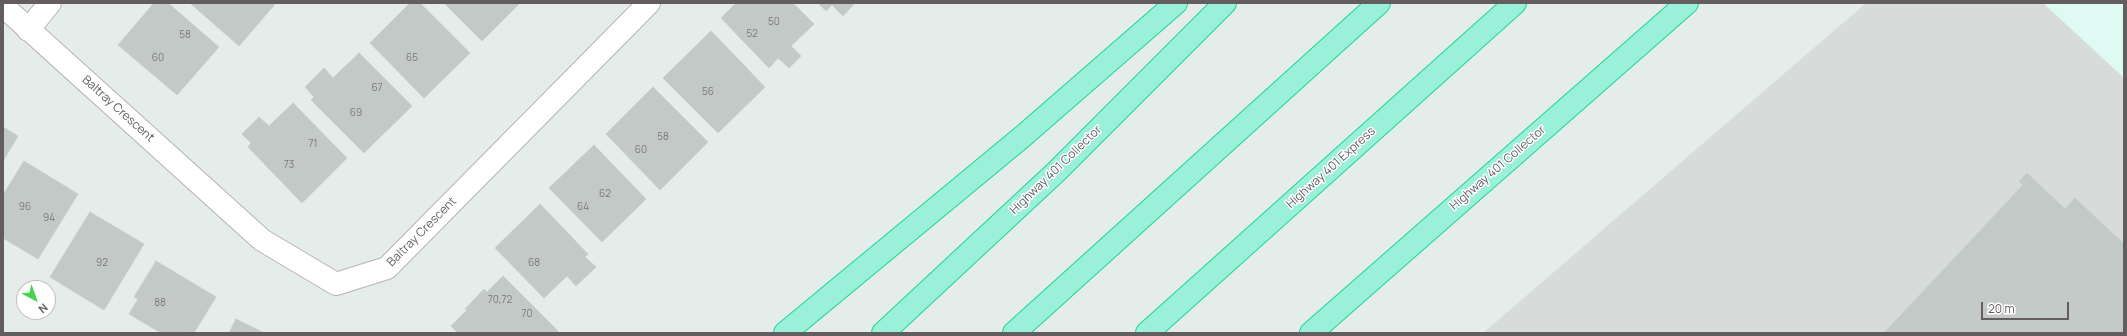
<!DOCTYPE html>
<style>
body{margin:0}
#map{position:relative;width:2127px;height:336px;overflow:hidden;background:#e5edeb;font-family:Manrope,sans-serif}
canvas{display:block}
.frame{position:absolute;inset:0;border:4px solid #645d60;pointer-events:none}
.north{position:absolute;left:16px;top:280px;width:40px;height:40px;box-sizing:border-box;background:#fff;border:1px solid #c1bebf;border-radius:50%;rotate:139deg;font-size:11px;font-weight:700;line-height:16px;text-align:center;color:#645d60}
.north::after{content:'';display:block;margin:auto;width:14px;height:18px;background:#46d34e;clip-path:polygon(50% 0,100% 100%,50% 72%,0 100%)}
.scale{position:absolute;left:1981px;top:302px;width:88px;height:18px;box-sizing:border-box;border:2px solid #645d60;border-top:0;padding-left:5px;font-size:12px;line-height:14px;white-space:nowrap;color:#645d60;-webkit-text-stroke:3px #fff;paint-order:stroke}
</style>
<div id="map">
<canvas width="2127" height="336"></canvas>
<div class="frame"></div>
<div class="north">N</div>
<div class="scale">20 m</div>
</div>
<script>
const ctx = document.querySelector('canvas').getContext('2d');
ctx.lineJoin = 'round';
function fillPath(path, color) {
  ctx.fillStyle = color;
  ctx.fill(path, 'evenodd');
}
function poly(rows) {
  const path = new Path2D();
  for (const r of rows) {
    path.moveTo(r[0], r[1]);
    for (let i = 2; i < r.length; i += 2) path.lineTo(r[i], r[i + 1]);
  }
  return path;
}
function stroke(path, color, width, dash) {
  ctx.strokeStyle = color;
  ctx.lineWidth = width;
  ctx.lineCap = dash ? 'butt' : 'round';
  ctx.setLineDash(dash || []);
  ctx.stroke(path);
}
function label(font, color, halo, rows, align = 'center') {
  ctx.font = font + ' Manrope,sans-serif';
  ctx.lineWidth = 3;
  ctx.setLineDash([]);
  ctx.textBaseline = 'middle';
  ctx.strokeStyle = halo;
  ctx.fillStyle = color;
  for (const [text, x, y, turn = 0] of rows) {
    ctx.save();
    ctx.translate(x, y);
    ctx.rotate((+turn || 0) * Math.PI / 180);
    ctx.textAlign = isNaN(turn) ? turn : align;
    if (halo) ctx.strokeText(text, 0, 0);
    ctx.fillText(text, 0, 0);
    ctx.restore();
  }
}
fillPath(poly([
 [2043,3,2124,3,2124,78]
]), '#defaf3');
fillPath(poly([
 [1866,3,2043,3,2124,78,2124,333,1483,333]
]), '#d7dcdb');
const building = poly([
 [154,3,168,3,219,47,177,95,118,45,154,3],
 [190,3,276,3,239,46,190,3],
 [410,3,420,3,470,53,424,98,370,43,410,3],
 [444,3,520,3,482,41,444,3],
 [736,3,793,3,814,24,791,46,801,56,789,68,778,58,769,68,721,18,736,3],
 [818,3,855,3,843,16,832,5,826,11,818,3],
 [711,31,765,87,718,133,663,78,711,31],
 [359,53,412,106,364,153,311,100,314,97,305,87,324,68,333,78,359,53],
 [653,87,708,142,660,190,606,134,653,87],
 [293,103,347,158,302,203,248,147,251,143,242,134,259,117,269,126,293,103],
 [3,127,18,136,3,161,3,127],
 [594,145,646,199,602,242,549,188,594,145],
 [24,161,78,194,38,259,3,238,3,195,24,161],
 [2027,173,2065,209,2075,198,2124,244,2124,333,1884,333,2023,185,2019,181,2027,173],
 [540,204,588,254,585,257,596,267,576,286,567,276,544,298,495,248,540,204],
 [90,212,144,244,104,310,50,277,90,212],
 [156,261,216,297,194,333,190,331,189,333,161,333,129,314,138,299,134,297,156,261],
 [503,276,558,331,555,333,458,333,451,326,467,310,465,309,484,289,487,292,503,276],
 [236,319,264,333,229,333,236,319]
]);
fillPath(building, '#c2c9c6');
stroke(building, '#c4d1cd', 1);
const minor = poly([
 [3,6,262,240,336,284,387,268,649,3],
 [28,30,50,3]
]);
const motorway = poly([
 [785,333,1022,137,1176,3],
 [883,333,1056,172,1225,3],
 [1014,333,1379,3],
 [1147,333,1515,3],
 [1311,333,1687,3]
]);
stroke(minor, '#b8b2b5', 24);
stroke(motorway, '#1dd698', 24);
stroke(minor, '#fff', 22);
stroke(motorway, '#9af0d8', 22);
label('10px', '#7c787a', null, [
 ["50",774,22],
 ["52",752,34],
 ["58",185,35],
 ["60",158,58],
 ["65",412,58],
 ["67",377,88],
 ["56",708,92],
 ["69",356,113],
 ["58",663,137],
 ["71",313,144],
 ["60",641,150],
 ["73",289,165],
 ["62",605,194],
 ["96",25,207],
 ["64",583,207],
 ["94",49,218],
 ["92",102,263],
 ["68",534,263],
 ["70,72",500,300],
 ["88",160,303],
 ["70",527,314]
]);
label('12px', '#645d60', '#fff', [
 ["Baltray Crescent",118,109,42],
 ["Highway 401 Express",1331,168,-42],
 ["Highway 401 Collector",1498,168,-41],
 ["Highway 401 Collector",1056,170,-44],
 ["Baltray Crescent",422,232,-45]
]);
</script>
